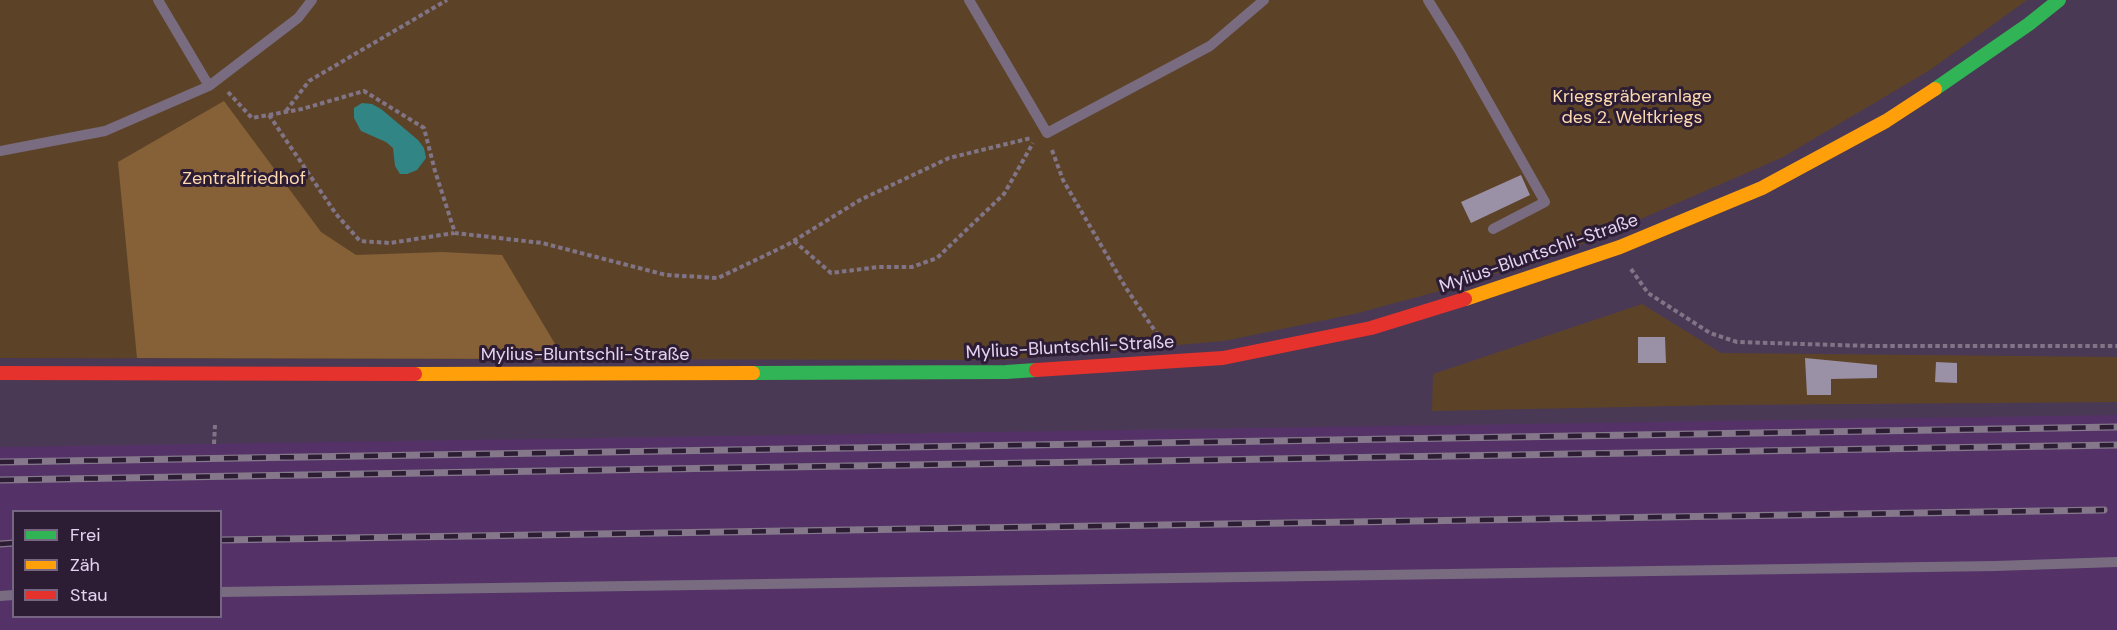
<!DOCTYPE html>
<meta charset="utf-8">
<style>
body{margin:0}
#map{position:relative;width:2117px;height:630px;overflow:hidden;background:#4a3954;font-family:"DM Sans",sans-serif}
canvas{display:block}
.legend{position:absolute;left:12px;top:510px;width:210px;height:108px;box-sizing:border-box;background:#2c1d35;border:2px solid #766681;margin:0;padding:8px 10px;list-style:none;font-size:18px;color:#e6d3f2}
.legend li{display:flex;align-items:center;gap:12px;height:30px}
.legend b{width:30px;border:2px solid #766681}
</style>
<div id="map">
<canvas width="2117" height="630"></canvas>
<ul class="legend">
<li><b style="height:8px;background:#30b455"></b>Frei</li>
<li><b style="height:8px;background:#ff9f0a"></b>Zäh</li>
<li><b style="height:8px;background:#e5322d"></b>Stau</li>
</ul>
</div>
<script>
const ctx = document.querySelector('canvas').getContext('2d');
ctx.lineJoin = 'round';
function fillPath(path, color) {
  ctx.fillStyle = color;
  ctx.fill(path, 'evenodd');
}
function poly(rows) {
  const path = new Path2D();
  for (const r of rows) {
    path.moveTo(r[0], r[1]);
    for (let i = 2; i < r.length; i += 2) path.lineTo(r[i], r[i + 1]);
  }
  return path;
}
function stroke(path, color, width, dash) {
  ctx.strokeStyle = color;
  ctx.lineWidth = width;
  ctx.lineCap = dash ? 'butt' : 'round';
  ctx.setLineDash(dash || []);
  ctx.stroke(path);
}
function label(font, color, halo, rows, align = 'center') {
  ctx.font = font + ' "DM Sans",sans-serif';
  ctx.lineWidth = 6;
  ctx.setLineDash([]);
  ctx.textBaseline = 'middle';
  ctx.strokeStyle = halo;
  ctx.fillStyle = color;
  for (const [text, x, y, turn = 0] of rows) {
    ctx.save();
    ctx.translate(x, y);
    ctx.rotate((+turn || 0) * Math.PI / 180);
    ctx.textAlign = isNaN(turn) ? turn : align;
    if (halo) ctx.strokeText(text, 0, 0);
    ctx.fillText(text, 0, 0);
    ctx.restore();
  }
}
fillPath(poly([
 [2117,415,2117,630,0,630,0,447],
 [14,512,220,512,220,616,14,616]
]), '#543267');
fillPath(poly([
 [0,0,2027,0,1930,70,1783,157,1588,242,1462,285,1354,314,1224,341,1004,360,0,358],
 [1642,304,1721,353,2117,357,2117,402,1723,405,1432,411,1433,374]
]), '#5c4328');
fillPath(poly([
 [224,101,321,232,356,255,442,252,502,255,564,359,137,358,118,162]
]), '#866137');
fillPath(poly([
 [362,103,372,104,381,109,418,140,424,148,426,158,417,170,407,174,400,174,395,166,393,148,386,142,361,131,354,118,354,108]
]), '#318585');
fillPath(poly([
 [1521,175,1530,195,1471,223,1461,202],
 [1638,337,1665,337,1666,363,1638,363],
 [1805,358,1877,365,1877,378,1831,379,1831,395,1807,395],
 [1936,362,1957,363,1957,383,1935,382]
]), '#9a91a7');
stroke(poly([
 [228,92,252,118,302,109,364,91,424,128,435,171,455,233,542,243,666,275,718,278,787,245,860,200,949,158,1031,138],
 [286,111,309,81,447,0],
 [269,115,336,214,360,241,390,243,454,233],
 [1052,150,1063,180,1126,288,1157,334],
 [794,241,831,273,878,267,912,267,937,258,1004,194,1033,143],
 [1631,269,1648,293,1710,333,1737,342,1870,346,2117,346],
 [214,444,215,425]
]), '#807486', 4, [4.5, 3]);
stroke(poly([
 [158,0,209,86],
 [969,0,1047,133,1210,46,1264,0],
 [1428,0,1459,50,1545,202,1493,229],
 [0,151,105,131,209,86,298,18,312,0],
 [220,592,1995,566,2117,562],
 [0,596,14,595]
]), '#796c80', 10);
stroke(poly([
 [1935,89,2029,24,2059,0],
 [753,373,1006,372,1036,370]
]), '#30b455', 14);
stroke(poly([
 [1465,299,1620,247,1762,188,1886,121,1935,89],
 [415,374,753,373]
]), '#ff9f0a', 14);
stroke(poly([
 [1036,370,1223,358,1371,328,1465,299],
 [0,373,415,374]
]), '#e5322d', 14);
const rail = poly([
 [0,462,2117,427],
 [0,480,2117,445],
 [220,540,2104,510],
 [0,544,14,543]
]);
stroke(rail, '#85788b', 7);
stroke(rail, '#2c1d35', 4.5, [14]);
label('18px', '#fdd9ad', '#2c1d35', [
 ["Kriegsgräberanlage",1632,97],
 ["des 2. Weltkriegs",1632,118],
 ["Zentralfriedhof",244,179]
]);
label('18px', '#e6d3f2', '#2c1d35', [
 ["Mylius-Bluntschli-Straße",1539,254,-19],
 ["Mylius-Bluntschli-Straße",1070,348,-3],
 ["Mylius-Bluntschli-Straße",585,355]
]);
</script>
